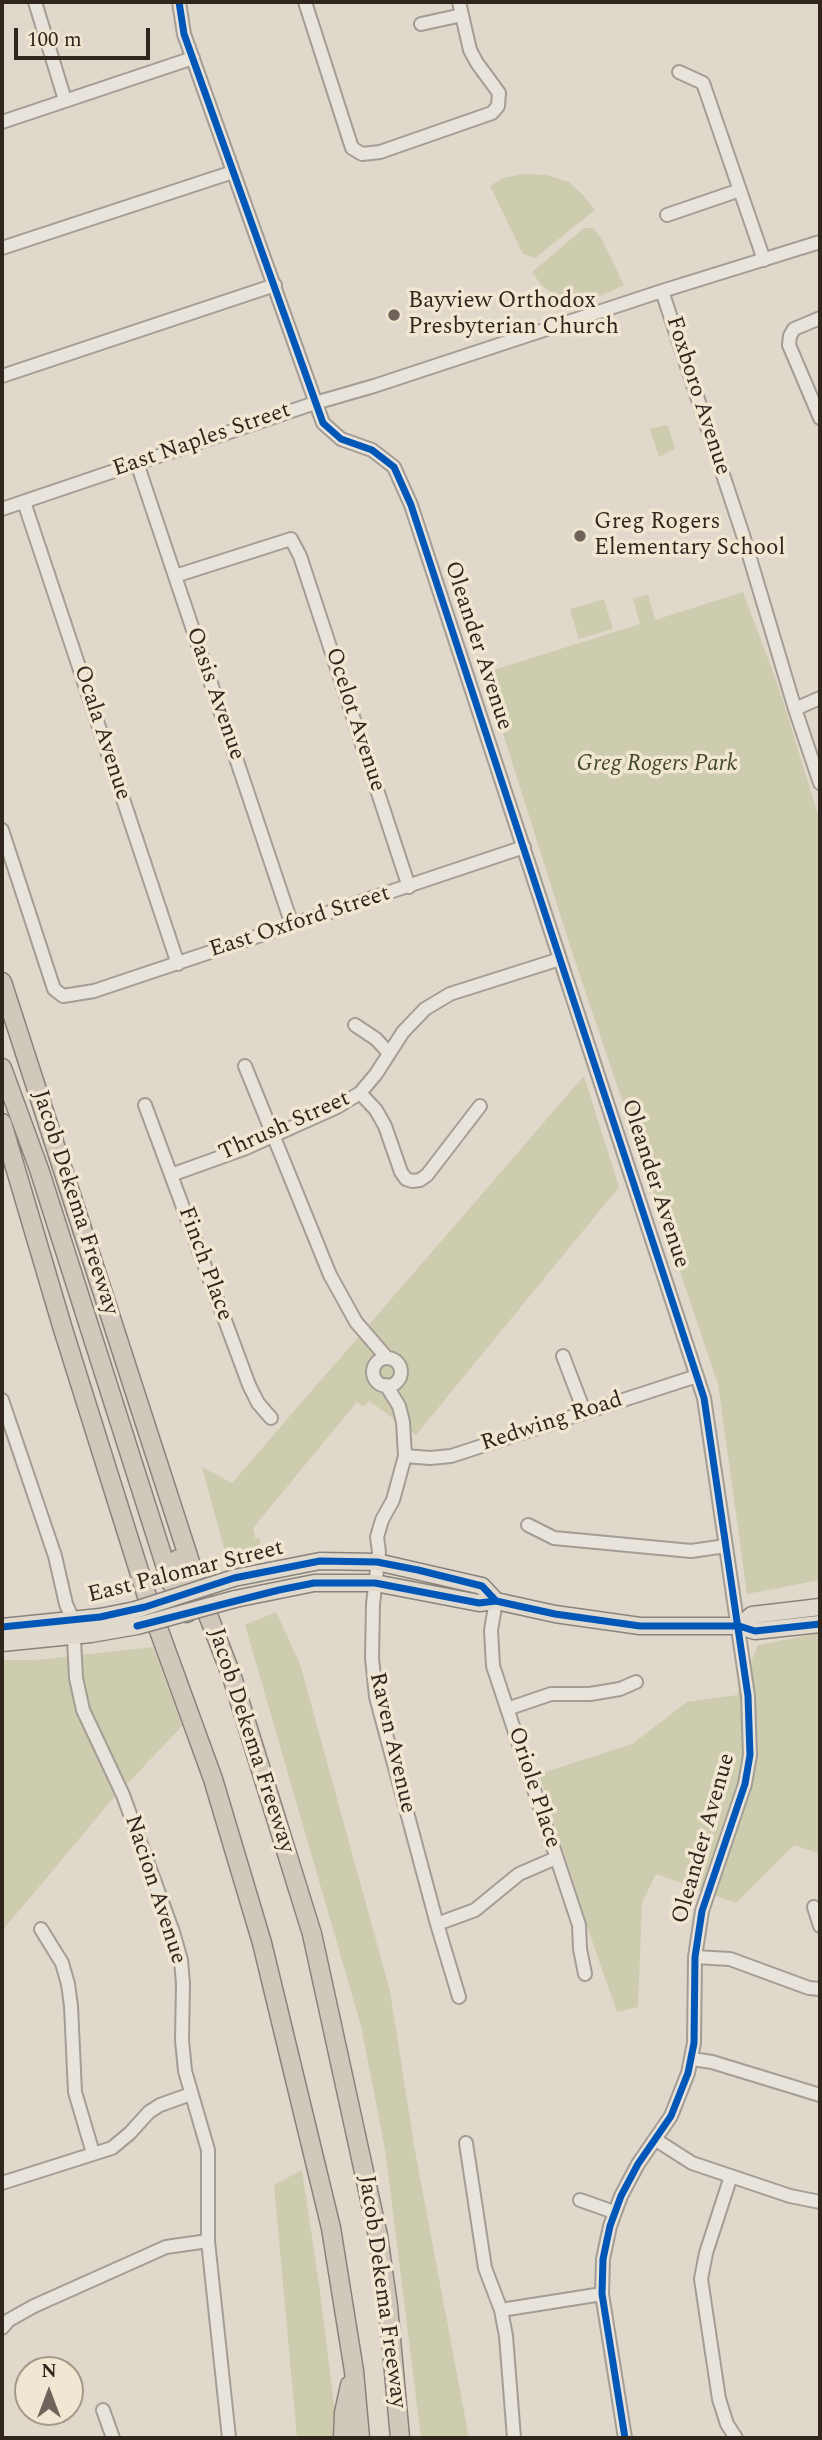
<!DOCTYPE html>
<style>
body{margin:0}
#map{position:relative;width:822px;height:2440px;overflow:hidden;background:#dfd8cb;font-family:Spectral,serif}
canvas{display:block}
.frame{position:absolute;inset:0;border:4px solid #31261e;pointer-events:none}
.north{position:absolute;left:14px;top:2356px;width:70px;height:70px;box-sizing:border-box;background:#f0e6d1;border:2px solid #a49989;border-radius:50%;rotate:0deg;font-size:19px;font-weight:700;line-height:28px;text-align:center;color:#31261e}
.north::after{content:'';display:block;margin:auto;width:24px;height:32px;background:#6e645b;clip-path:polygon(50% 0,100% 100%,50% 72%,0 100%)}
.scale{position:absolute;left:14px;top:28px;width:136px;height:32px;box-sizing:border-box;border:4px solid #31261e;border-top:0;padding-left:9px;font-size:21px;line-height:24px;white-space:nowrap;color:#31261e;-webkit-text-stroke:5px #f0e6d1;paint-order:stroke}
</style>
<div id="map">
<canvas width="822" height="2440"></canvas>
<div class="frame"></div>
<div class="north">N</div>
<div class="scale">100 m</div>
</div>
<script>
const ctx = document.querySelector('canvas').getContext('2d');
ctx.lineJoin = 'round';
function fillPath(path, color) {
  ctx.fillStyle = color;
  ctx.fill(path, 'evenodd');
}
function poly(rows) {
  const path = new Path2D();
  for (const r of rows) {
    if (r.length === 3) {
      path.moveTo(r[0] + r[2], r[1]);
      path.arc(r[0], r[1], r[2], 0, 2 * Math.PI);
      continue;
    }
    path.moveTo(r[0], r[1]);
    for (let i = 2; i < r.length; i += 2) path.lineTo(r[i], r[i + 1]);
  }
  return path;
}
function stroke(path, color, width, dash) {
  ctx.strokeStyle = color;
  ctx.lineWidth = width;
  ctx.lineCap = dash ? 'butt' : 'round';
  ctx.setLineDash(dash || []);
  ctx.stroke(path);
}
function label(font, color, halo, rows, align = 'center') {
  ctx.font = font + ' Spectral,serif';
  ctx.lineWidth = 7;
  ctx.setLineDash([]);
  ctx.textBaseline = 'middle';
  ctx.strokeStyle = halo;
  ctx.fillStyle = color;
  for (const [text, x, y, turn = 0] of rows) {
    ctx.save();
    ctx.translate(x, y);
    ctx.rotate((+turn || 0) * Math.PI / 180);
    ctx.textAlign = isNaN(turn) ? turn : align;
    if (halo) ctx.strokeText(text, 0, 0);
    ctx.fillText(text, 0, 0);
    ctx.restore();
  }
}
fillPath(poly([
 [523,174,546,175,569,182,583,195,595,210,535,258,523,254,490,186,503,178],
 [584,228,593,228,601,238,624,285,585,303,559,297,541,285,532,272],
 [665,425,668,426,675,449,659,457,650,429],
 [743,592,779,688,820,821,820,1580,747,1594,718,1384,572,952,484,673,640,624,633,599,648,594,655,620],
 [604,599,613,629,579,639,570,609],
 [584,1076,619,1187,416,1435,369,1401,363,1407,357,1402,253,1528,255,1538,259,1538,261,1546,228,1563,202,1467,232,1483],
 [276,1612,300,1664,390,1991,414,2145,469,2438,421,2438,385,2149,361,2026,245,1625],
 [820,1633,820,1854,794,1845,736,1903,656,1874,642,1903,638,2007,617,2012,589,1932,539,1774,632,1744,687,1702,737,1695,758,1645],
 [153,1647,182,1726,110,1802,2,1931,2,1660,37,1660],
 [302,2170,320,2291,338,2438,297,2438,274,2185]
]), '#ceccaf');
const minor = poly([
 [35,2,65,100],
 [179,2,184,34,323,423,341,439,372,450,394,467,411,505,704,1398,748,1696,750,1755,745,1784,702,1911,695,1957,694,2043,688,2073,671,2116,638,2164,621,2196,610,2226,603,2259,602,2294,625,2438],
 [305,2,352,148,362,154,380,152,492,113,498,106,499,93,477,63,470,50,459,2],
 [421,24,462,15],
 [679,72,703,83,764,260],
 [2,122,193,58],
 [667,215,740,190],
 [2,248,233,172],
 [662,291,743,535,795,709,820,783],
 [820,318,794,329,790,336,789,345,820,418],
 [2,376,275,285],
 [137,463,292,925],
 [24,502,178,964],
 [2,509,315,403,374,386,662,291,820,242],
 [175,576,291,539,300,556,409,887],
 [795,709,820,698],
 [2,830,54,989,63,996,94,991,524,847],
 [355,1025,376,1039,389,1053],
 [245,1066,330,1275,356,1322,387,1358],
 [360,1093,376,1110,385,1126,401,1172,406,1179,412,1181,420,1180,427,1175,480,1106],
 [145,1105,249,1385,258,1403,271,1418],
 [171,1175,246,1148,337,1107,360,1093,376,1074,403,1032,425,1009,450,994,560,959],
 [563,1356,584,1411],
 [387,1372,14],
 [386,1385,399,1406,403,1422,405,1456,393,1500,382,1520,377,1537,379,1552,373,1604,372,1658,376,1697,437,1924,459,1997],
 [2,1400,55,1556,66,1604,73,1620,76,1678,83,1710,123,1795,173,1932,181,1960,183,1984,182,2040,185,2071,208,2150,208,2241,229,2438],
 [405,1456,430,1458,451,1456,697,1376],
 [528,1525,554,1538,691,1551,726,1546],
 [496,1601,491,1630,493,1666,579,1925,580,1949,585,1974],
 [507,1709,551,1694,590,1694,620,1689,636,1682],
 [814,1907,820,1926],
 [437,1924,475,1910,519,1874,556,1858],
 [41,1929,62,1963,68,1984,71,2006,75,2092,93,2153],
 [695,1957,730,1959,809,1988,820,1989],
 [692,2059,712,2062,820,2095],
 [656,2140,692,2163,790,2196,820,2202],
 [466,2143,485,2268,501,2310,506,2336,514,2438],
 [731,2176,706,2253,701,2279,719,2399,727,2424,736,2438],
 [2,2183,112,2148,130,2133,149,2112,160,2105,191,2094],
 [580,2200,614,2212],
 [501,2310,602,2294],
 [2,2328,9,2320,34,2306,166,2247,208,2241],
 [103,2410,113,2438]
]);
const major = poly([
 [234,1578,320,1561,377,1562,482,1586,496,1601],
 [235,1599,314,1583,375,1583,479,1603,496,1601,555,1614,640,1626,739,1626,755,1631,820,1624],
 [739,1626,752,1615,820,1607],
 [2,1627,100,1617,135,1610],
 [2,1643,91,1634,137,1626]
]);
const highway = poly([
 [2,982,203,1602,232,1677,312,1934,378,2236,388,2306,400,2438],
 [2,1068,39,1169,171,1583,180,1589],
 [2,1123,62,1326,150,1606,213,1779,262,1943,331,2228,354,2371,360,2438],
 [178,1559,184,1578,180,1589,187,1613],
 [343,2438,344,2413,350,2385]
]);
stroke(minor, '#a49d94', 16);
stroke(major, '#8a837b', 19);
stroke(highway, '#8a837b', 21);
stroke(minor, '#e8e3db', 12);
stroke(major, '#dfd9ce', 16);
stroke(highway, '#d1c8bc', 18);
const majorBridge = poly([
 [135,1610,234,1578],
 [137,1626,235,1599]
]);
stroke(majorBridge, '#8a837b', 19, []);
stroke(majorBridge, '#dfd9ce', 16);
stroke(poly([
 [179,2,184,34,323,423,341,439,372,450,394,467,411,505,704,1398,748,1696,750,1755,745,1784,702,1911,695,1957,694,2043,688,2073,671,2116,638,2164,621,2196,610,2226,603,2259,602,2294,625,2438],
 [137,1626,279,1590,314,1583,375,1583,479,1603,496,1601,555,1614,640,1626,739,1626,755,1631,820,1624],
 [2,1627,100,1617,145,1607,234,1578,320,1561,377,1562,418,1570,482,1586,496,1601]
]), '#0057b8', 7);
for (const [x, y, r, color] of [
 [394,315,7,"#6e645b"],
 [580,536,7,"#6e645b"]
]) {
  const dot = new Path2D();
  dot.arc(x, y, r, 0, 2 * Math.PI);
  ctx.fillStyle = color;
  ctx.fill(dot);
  stroke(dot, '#f0e6d1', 2.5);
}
label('23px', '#31261e', '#f0e6d1', [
 ["Bayview Orthodox",408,302],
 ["Presbyterian Church",408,328],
 ["Greg Rogers",594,523],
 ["Elementary School",594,549]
], 'left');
label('23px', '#31261e', '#f0e6d1', [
 ["Foxboro Avenue",697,396,72],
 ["East Naples Street",202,441,-19],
 ["Oleander Avenue",477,646,72],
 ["Oasis Avenue",214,694,71],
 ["Ocelot Avenue",354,720,72],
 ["Ocala Avenue",101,733,72],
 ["East Oxford Street",300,923,-18],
 ["Thrush Street",285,1127,-24],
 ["Oleander Avenue",654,1184,72],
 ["Jacob Dekema Freeway",74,1203,72],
 ["Finch Place",204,1264,70],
 ["Redwing Road",552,1423,-18],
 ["East Palomar Street",186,1573,-14],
 ["Jacob Dekema Freeway",250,1741,72],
 ["Raven Avenue",391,1743,77],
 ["Oriole Place",533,1788,72],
 ["Oleander Avenue",705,1839,-74],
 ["Nacion Avenue",154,1890,72],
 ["Jacob Dekema Freeway",381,2292,82]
]);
label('italic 23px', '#434a27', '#f0e6d1', [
 ["Greg Rogers Park",657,765]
]);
</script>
